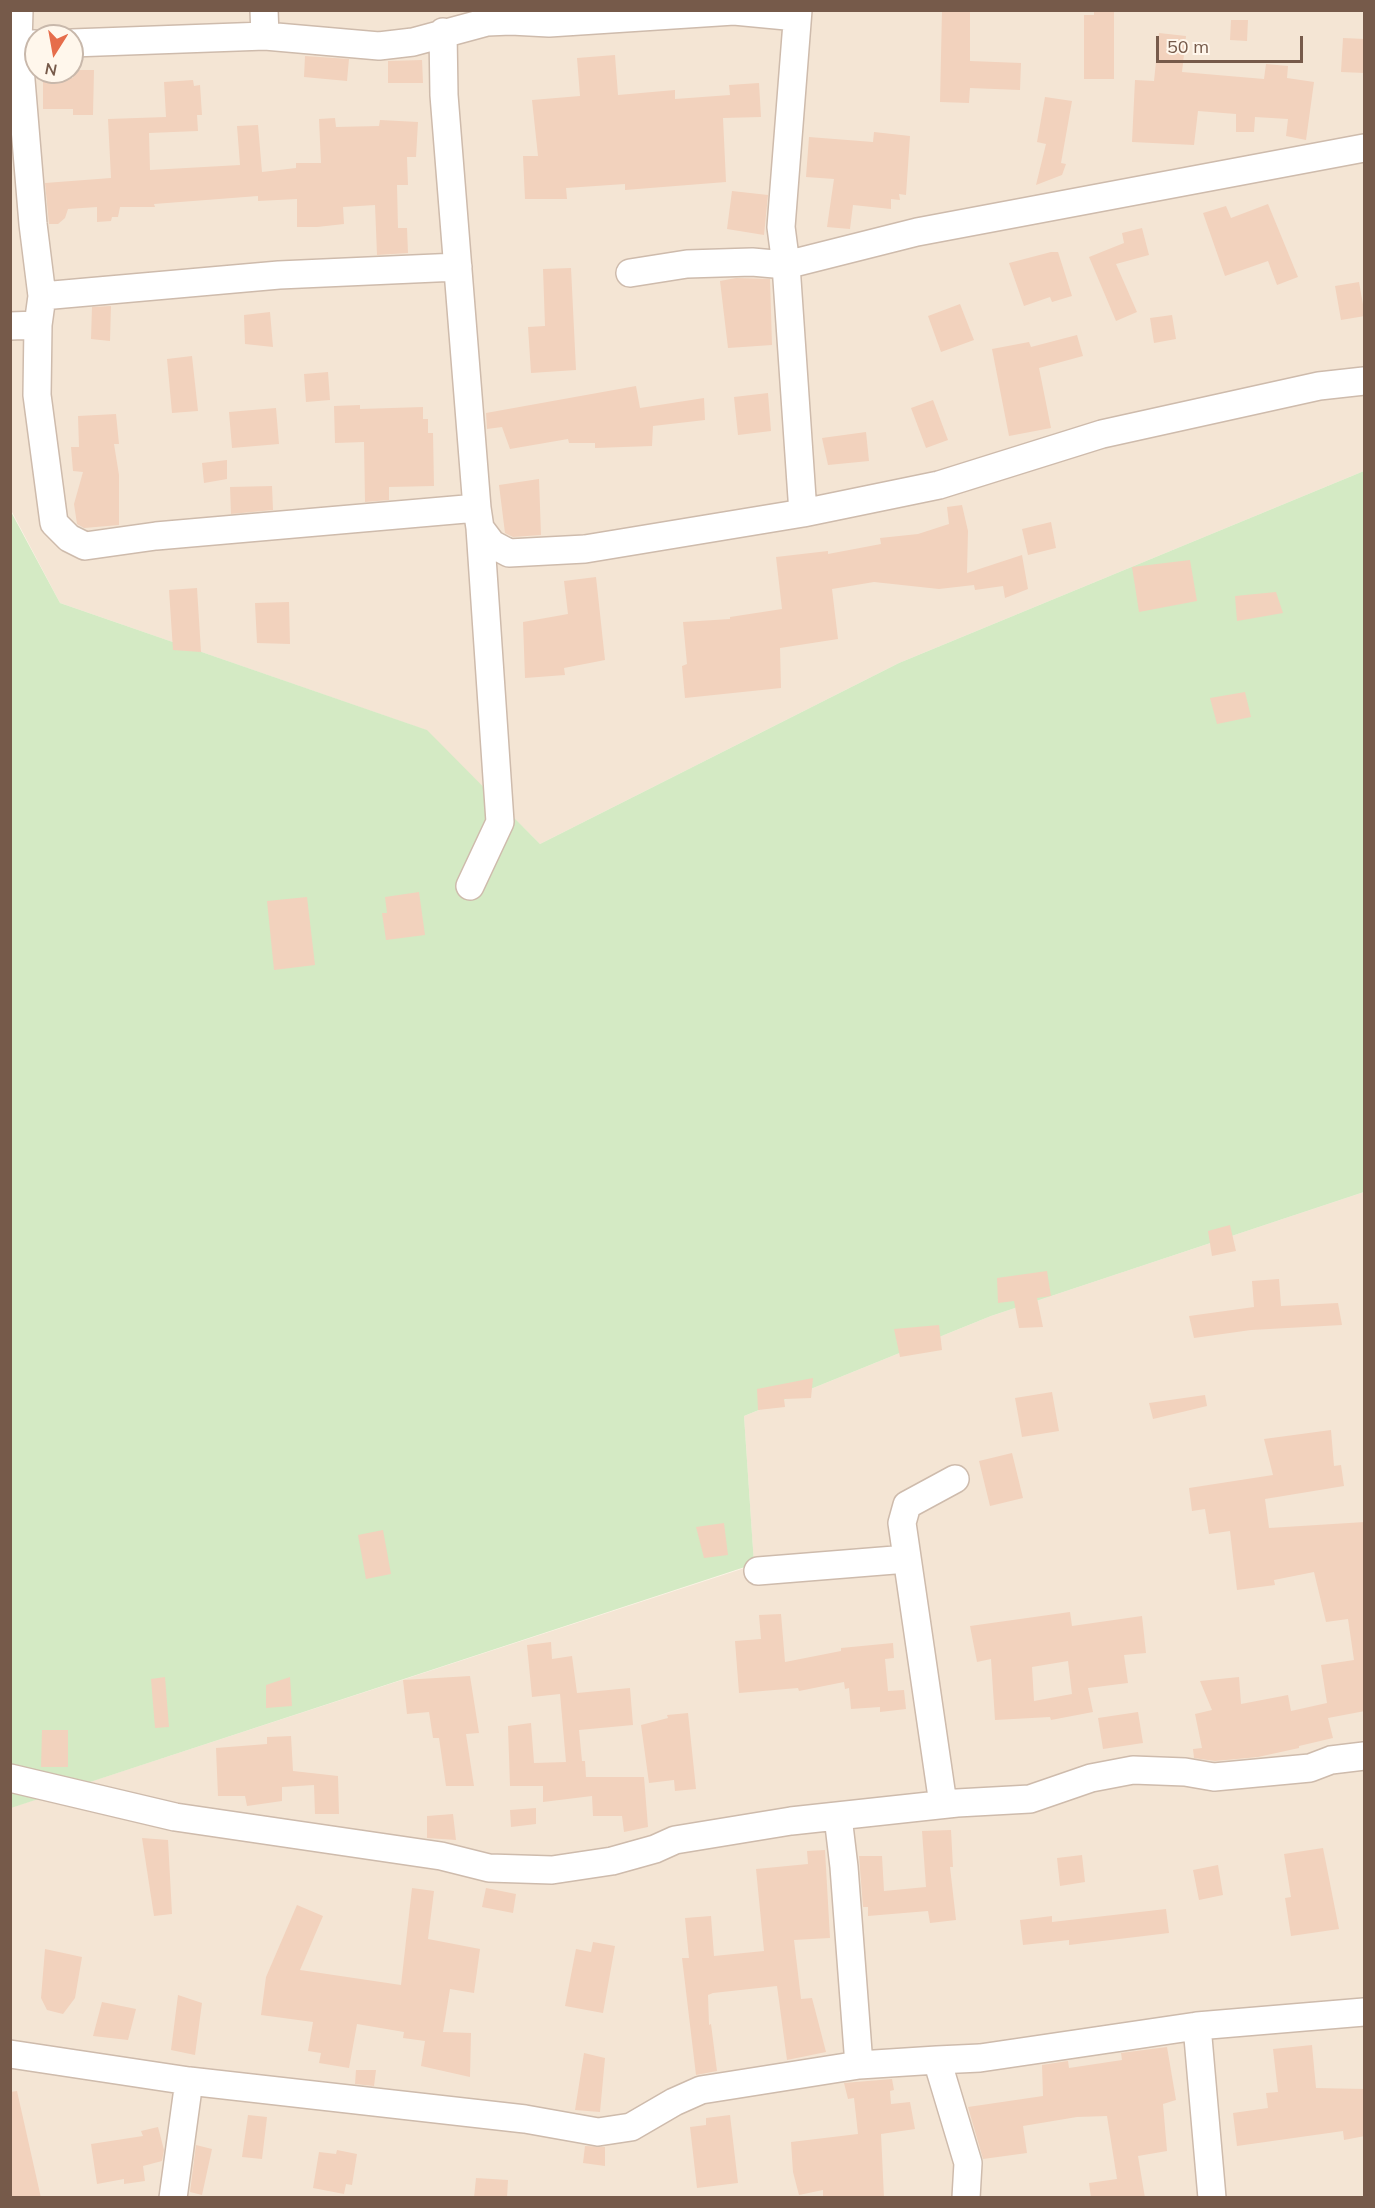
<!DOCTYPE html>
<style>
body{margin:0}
#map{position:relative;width:1375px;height:2208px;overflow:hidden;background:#fcf3e6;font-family:Mulish,sans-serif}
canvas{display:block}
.frame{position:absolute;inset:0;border:12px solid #765a4a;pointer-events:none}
.north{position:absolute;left:24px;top:24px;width:60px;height:60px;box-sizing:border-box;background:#fff7ec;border:2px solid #c8b8ab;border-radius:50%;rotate:191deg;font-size:16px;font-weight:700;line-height:24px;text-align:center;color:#765a4a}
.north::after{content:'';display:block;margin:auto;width:21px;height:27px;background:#e66d4b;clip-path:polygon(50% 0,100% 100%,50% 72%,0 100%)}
.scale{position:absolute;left:1156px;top:36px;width:147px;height:27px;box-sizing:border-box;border:3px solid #765a4a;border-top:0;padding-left:8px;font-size:18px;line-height:21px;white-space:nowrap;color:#765a4a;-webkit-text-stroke:4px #fff7ec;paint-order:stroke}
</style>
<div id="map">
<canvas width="1375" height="2208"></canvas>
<div class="frame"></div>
<div class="north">N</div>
<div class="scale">50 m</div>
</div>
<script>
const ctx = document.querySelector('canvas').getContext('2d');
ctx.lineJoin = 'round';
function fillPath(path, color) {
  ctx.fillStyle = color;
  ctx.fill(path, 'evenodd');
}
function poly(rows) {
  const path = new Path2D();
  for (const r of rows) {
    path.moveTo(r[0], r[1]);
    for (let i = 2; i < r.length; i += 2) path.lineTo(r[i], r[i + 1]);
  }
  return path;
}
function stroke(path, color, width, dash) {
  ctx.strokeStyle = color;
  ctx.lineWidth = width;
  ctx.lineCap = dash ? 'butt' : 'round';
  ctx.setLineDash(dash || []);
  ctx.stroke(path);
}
fillPath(poly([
 [10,11,1364,11,1364,471,899,663,540,844,426,730,60,603,11,510],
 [36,36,72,36,72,72,36,72],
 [1364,1192,1364,2197,11,2197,10,1808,754,1565,744,1416,991,1316]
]), '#f4e5d4');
fillPath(poly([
 [1364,471,1364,1192,991,1316,744,1416,754,1564,11,1808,10,510,60,603,427,730,540,844,899,663]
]), '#d4eac4');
fillPath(poly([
 [942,10,970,10,970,61,1021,63,1020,90,970,88,969,103,940,102],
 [1094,11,1114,12,1114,79,1084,79,1084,15,1094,15],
 [1231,20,1248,20,1247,41,1230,40],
 [1159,33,1186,36,1182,72,1264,79,1266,64,1288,66,1287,78,1314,82,1306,140,1286,136,1288,119,1255,117,1254,132,1236,132,1236,114,1198,111,1194,145,1132,142,1135,80,1154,81],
 [1343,38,1365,39,1365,73,1341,72],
 [615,55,618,95,675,90,675,99,730,95,729,85,759,83,761,117,723,118,726,182,625,190,625,184,566,188,567,199,525,199,523,156,538,156,532,100,580,96,577,58],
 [305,56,349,59,347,81,304,77],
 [422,60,423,83,388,83,388,61],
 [73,70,94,70,93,115,73,115,73,109,43,109,43,79,73,78],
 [193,80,194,86,200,85,202,115,197,115,198,131,149,133,150,170,240,165,237,126,258,125,262,172,296,168,296,163,321,163,319,119,335,118,336,127,379,126,380,120,418,122,416,157,407,157,408,185,397,185,398,228,407,228,408,253,377,255,375,205,343,207,344,224,317,227,297,227,297,199,258,201,258,196,154,204,155,207,120,207,118,217,112,217,111,221,97,222,97,207,68,209,65,218,58,224,49,224,45,183,111,178,108,119,166,117,164,82],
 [1045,97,1072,101,1061,163,1066,164,1062,175,1036,185,1046,144,1037,142],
 [874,132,910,136,906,195,899,194,900,200,891,199,891,209,853,205,850,229,827,227,834,179,806,177,809,137,873,142],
 [732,191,768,195,764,235,727,229],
 [1268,204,1298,277,1277,285,1268,261,1225,276,1203,213,1226,206,1231,218],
 [1142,228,1149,255,1116,264,1137,312,1116,321,1089,257,1124,243,1122,233],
 [1051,252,1058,252,1072,296,1052,302,1050,297,1024,306,1009,263],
 [571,268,576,370,531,373,528,327,545,326,543,269],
 [736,278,770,279,772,345,728,348,720,281],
 [1359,282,1365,316,1341,320,1335,286],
 [960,304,974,340,941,352,928,316],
 [111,306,110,341,91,339,92,307],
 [270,312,273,347,245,344,244,315],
 [1172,315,1176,339,1154,343,1150,318],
 [1077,335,1083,356,1039,368,1051,428,1009,436,992,349,1029,342,1031,347],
 [192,356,198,411,172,413,167,359],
 [328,372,330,400,306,402,304,374],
 [636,386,640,408,704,398,705,420,653,426,652,446,595,448,595,443,569,443,568,439,510,449,502,427,487,429,486,413],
 [768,393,771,431,738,435,734,397],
 [933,400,948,440,926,448,911,408],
 [360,405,360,409,423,407,423,419,428,419,428,433,433,433,434,486,389,487,389,500,365,502,364,442,335,443,334,406],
 [276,408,279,444,232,448,229,412],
 [116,414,119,444,114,444,119,475,119,525,84,528,77,524,74,504,83,472,73,471,71,447,79,447,78,416],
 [866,432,869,461,828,465,822,438],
 [227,460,227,479,204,483,202,463],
 [539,479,541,535,513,537,505,533,499,485],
 [272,486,273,510,231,514,230,487],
 [962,505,968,531,967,573,1022,555,1028,589,1005,598,1003,586,975,590,974,585,939,589,874,582,832,589,838,639,780,648,781,688,685,698,682,666,687,664,683,622,730,619,730,617,782,609,776,557,828,551,828,554,881,544,880,538,918,534,949,524,947,507],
 [1051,522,1056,548,1028,555,1022,529],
 [1190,560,1197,601,1139,612,1132,567],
 [596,577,605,660,564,668,565,675,525,678,523,622,568,614,564,581],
 [197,588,201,652,173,650,169,590],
 [1276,592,1283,613,1237,621,1235,596],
 [289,602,290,644,257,643,255,603],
 [1245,692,1251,717,1217,724,1210,698],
 [419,892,425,935,386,940,382,913,387,913,385,897],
 [307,897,315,965,274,970,267,901],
 [1230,1225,1236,1251,1212,1256,1208,1231],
 [1047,1271,1051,1296,1037,1298,1043,1327,1019,1328,1014,1301,998,1303,997,1278],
 [1279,1279,1281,1306,1338,1303,1342,1325,1251,1330,1194,1338,1189,1316,1254,1307,1252,1281],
 [939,1325,942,1350,900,1357,894,1329],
 [813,1378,811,1398,784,1399,785,1407,758,1410,757,1389],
 [1052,1392,1059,1431,1022,1437,1015,1398],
 [1205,1395,1207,1406,1153,1419,1149,1403],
 [1331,1430,1334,1466,1341,1465,1344,1486,1265,1499,1269,1528,1365,1522,1365,1711,1328,1718,1333,1738,1299,1746,1299,1748,1258,1757,1215,1761,1194,1758,1193,1749,1202,1748,1195,1714,1212,1710,1200,1681,1239,1677,1241,1704,1288,1695,1291,1711,1327,1703,1321,1665,1354,1660,1348,1619,1326,1622,1314,1572,1274,1580,1275,1585,1237,1590,1230,1531,1209,1534,1205,1509,1192,1511,1189,1488,1273,1475,1264,1439],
 [1012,1453,1023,1498,990,1506,979,1461],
 [724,1523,728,1555,704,1558,696,1527],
 [383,1530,391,1574,366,1579,358,1535],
 [1070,1612,1072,1626,1142,1616,1146,1653,1124,1655,1128,1683,1088,1688,1093,1712,1051,1720,1050,1717,995,1720,991,1659,977,1662,970,1626],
 [1068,1661,1072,1694,1034,1701,1032,1667],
 [781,1614,785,1662,841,1651,841,1648,893,1643,894,1658,885,1659,888,1691,904,1690,906,1709,880,1712,880,1707,851,1709,849,1688,845,1689,844,1682,799,1691,798,1688,739,1693,735,1641,761,1639,759,1615],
 [551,1642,552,1659,572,1656,577,1693,630,1688,633,1725,579,1730,582,1761,585,1761,586,1777,644,1777,648,1827,624,1832,622,1816,593,1816,592,1796,543,1802,543,1786,510,1786,508,1726,531,1723,534,1763,566,1762,560,1694,532,1697,527,1645],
 [470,1676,479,1733,466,1734,474,1786,446,1786,439,1738,433,1738,429,1712,407,1714,403,1680],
 [165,1677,169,1727,155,1728,151,1679],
 [290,1677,292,1706,266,1708,266,1685],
 [1138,1712,1143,1743,1103,1749,1098,1718],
 [688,1713,696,1789,675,1791,674,1780,649,1783,641,1725,668,1718,667,1715],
 [42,1730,68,1730,68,1767,41,1767],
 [291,1736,293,1771,338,1776,339,1814,315,1814,314,1785,282,1787,282,1801,247,1806,245,1796,218,1796,216,1748,267,1744,267,1737],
 [536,1808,536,1824,511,1827,510,1810],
 [453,1814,456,1840,427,1838,427,1816],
 [951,1830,953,1867,950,1867,956,1920,930,1923,928,1911,868,1916,868,1907,863,1907,859,1856,882,1856,884,1891,926,1887,922,1831],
 [142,1838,168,1840,172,1914,154,1916],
 [1323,1848,1339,1929,1291,1936,1285,1898,1291,1897,1284,1854],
 [825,1850,830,1938,794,1940,801,1999,812,1998,826,2052,787,2060,777,1986,713,1993,708,1995,709,2025,711,2024,717,2071,696,2075,682,1958,689,1958,685,1918,711,1916,714,1956,764,1951,756,1869,808,1864,807,1851],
 [1082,1855,1085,1882,1060,1886,1057,1858],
 [1218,1865,1223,1895,1199,1900,1193,1870],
 [412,1888,434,1891,428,1939,480,1949,474,1993,450,1989,443,2032,471,2033,470,2077,421,2066,425,2041,403,2038,404,2032,357,2024,349,2068,319,2063,321,2053,308,2051,313,2022,261,2015,266,1977,297,1905,323,1916,300,1970,401,1985],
 [486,1888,516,1894,513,1913,482,1907],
 [1166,1909,1169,1933,1069,1945,1069,1940,1023,1945,1020,1920,1052,1916,1052,1922],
 [593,1942,615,1946,603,2013,565,2006,576,1949,591,1952],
 [45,1949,82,1957,75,1998,63,2014,47,2010,41,1998],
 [178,1995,202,2003,195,2055,171,2050],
 [102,2002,136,2009,128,2040,93,2036],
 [1312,2045,1316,2088,1365,2089,1365,2136,1344,2140,1343,2131,1237,2146,1233,2113,1268,2108,1266,2093,1278,2092,1273,2049],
 [1167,2047,1176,2100,1163,2104,1167,2151,1138,2156,1145,2198,1091,2198,1089,2183,1117,2179,1107,2116,1077,2117,1023,2126,1027,2153,983,2159,968,2107,1043,2096,1042,2065,1068,2061,1069,2068,1122,2060,1121,2053],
 [584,2053,605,2058,600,2112,575,2110],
 [356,2070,376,2070,374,2086,355,2084],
 [892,2079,894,2090,890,2091,891,2104,910,2102,915,2129,881,2134,884,2198,823,2198,823,2190,799,2195,793,2172,791,2142,858,2134,854,2098,848,2099,844,2083],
 [17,2091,41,2198,11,2198,10,2092],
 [248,2115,267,2117,262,2159,242,2157],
 [730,2115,738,2183,697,2188,690,2127,706,2125,706,2118],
 [158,2127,164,2150,162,2161,143,2166,145,2181,124,2184,124,2179,97,2184,91,2144,143,2136,141,2131],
 [196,2145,212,2149,202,2195,190,2192],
 [585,2146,605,2147,605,2166,583,2163],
 [337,2150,357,2154,352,2185,346,2184,344,2194,313,2188,319,2152,336,2154],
 [476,2178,508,2180,507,2198,474,2198]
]), '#f2d2bd');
const minor = poly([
 [19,10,18,44,35,44],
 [264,10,265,36],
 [511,21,549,23,734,11,797,17],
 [443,32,444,95,477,508,480,528,492,544,509,553,585,549,803,513,939,485,1102,434,1319,386,1364,381],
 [72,43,265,36,379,46,413,42,487,22,511,21,511,10],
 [18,44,33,224,42,296,38,325,37,395,54,523,69,538,85,546,156,536,477,508],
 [630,273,687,264,752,262,786,265,781,227,798,10],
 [42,296,279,275,458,267],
 [10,326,38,325],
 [803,513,786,265,917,232,1364,148],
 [470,886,500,822,480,528],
 [758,1571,907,1559],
 [10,1778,175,1817,441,1856,489,1868,552,1870,612,1861,655,1849,675,1840,791,1821,957,1803,1030,1799,1091,1778,1133,1770,1185,1772,1214,1777,1310,1768,1331,1760,1364,1756],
 [943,1804,902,1523,907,1505,955,1479],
 [1197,2026,1212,2198],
 [10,2054,189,2081,525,2119,598,2132,631,2127,674,2102,701,2090,859,2065,844,1867,838,1817],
 [937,2060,980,2058,1197,2026,1364,2012],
 [859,2065,937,2060,968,2163,966,2198],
 [173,2198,189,2081]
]);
stroke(minor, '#cebbac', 30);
stroke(minor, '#fff', 27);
</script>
